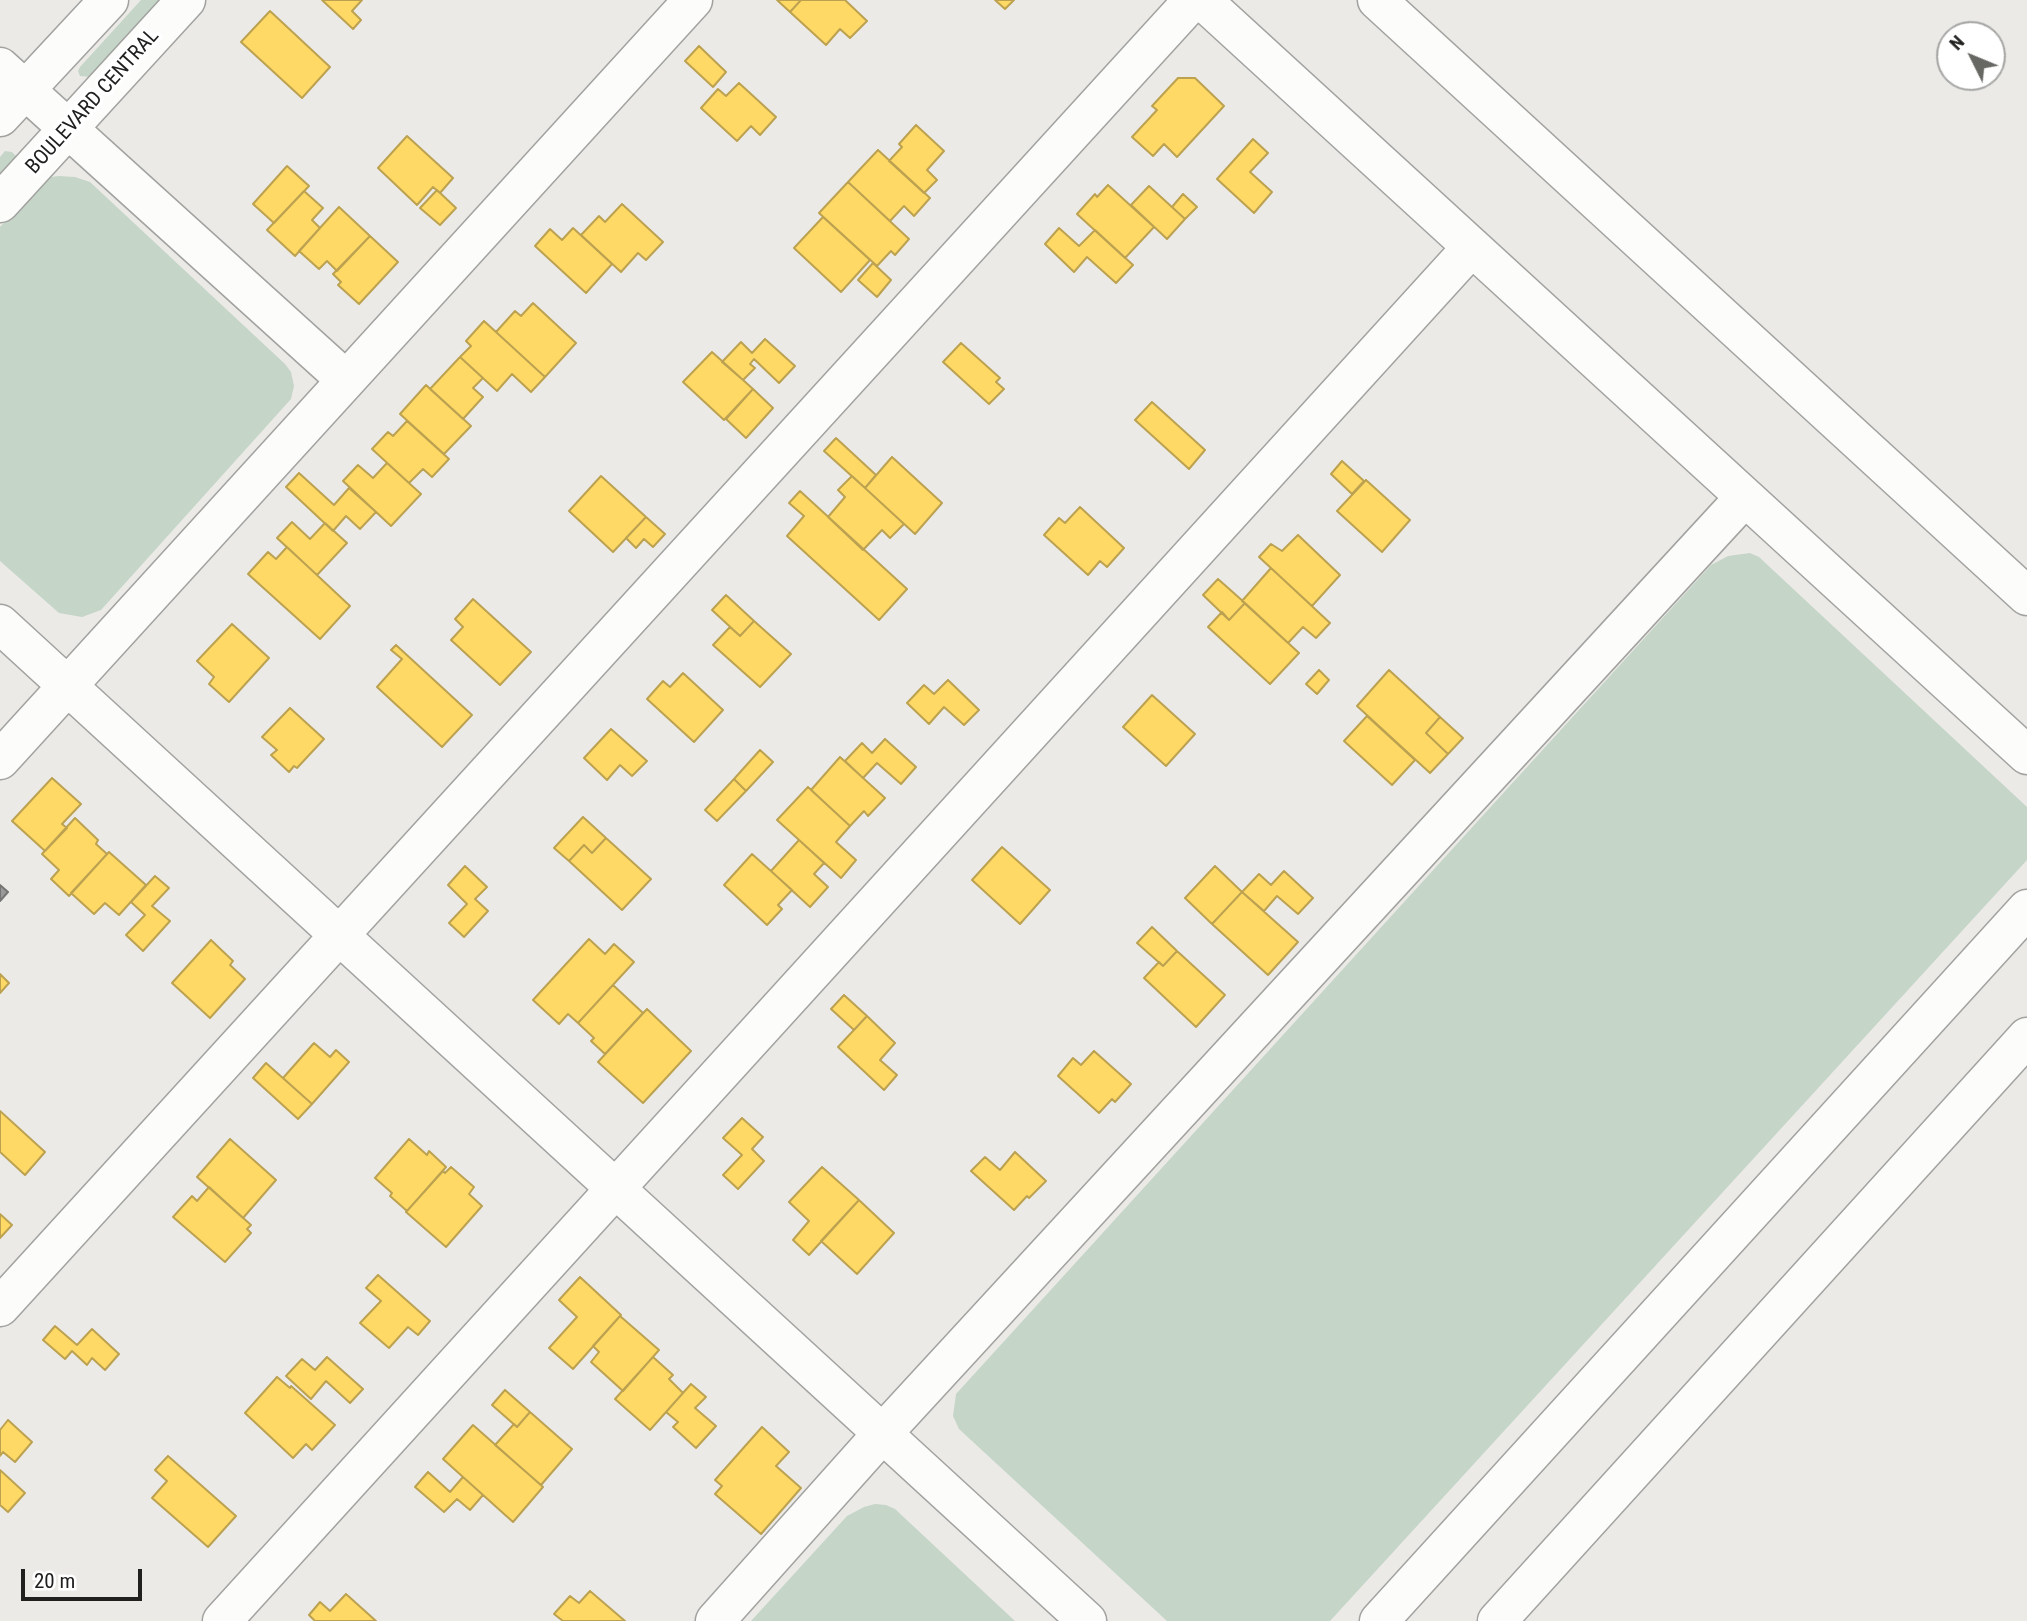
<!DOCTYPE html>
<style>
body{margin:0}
#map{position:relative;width:2027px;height:1621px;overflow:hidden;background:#ebeae7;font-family:"Roboto Condensed",sans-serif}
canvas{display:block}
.north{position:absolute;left:1936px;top:21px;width:70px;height:70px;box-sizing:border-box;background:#fff;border:2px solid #a6a6a5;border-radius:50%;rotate:313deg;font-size:19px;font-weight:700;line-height:28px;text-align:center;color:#20201e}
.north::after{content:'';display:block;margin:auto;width:24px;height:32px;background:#676764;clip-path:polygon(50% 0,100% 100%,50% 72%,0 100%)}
.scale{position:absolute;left:21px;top:1569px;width:121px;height:32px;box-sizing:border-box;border:4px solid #20201e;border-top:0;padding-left:9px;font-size:21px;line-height:24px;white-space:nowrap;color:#20201e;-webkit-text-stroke:5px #fff;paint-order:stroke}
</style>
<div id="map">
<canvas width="2027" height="1621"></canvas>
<div class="north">N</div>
<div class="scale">20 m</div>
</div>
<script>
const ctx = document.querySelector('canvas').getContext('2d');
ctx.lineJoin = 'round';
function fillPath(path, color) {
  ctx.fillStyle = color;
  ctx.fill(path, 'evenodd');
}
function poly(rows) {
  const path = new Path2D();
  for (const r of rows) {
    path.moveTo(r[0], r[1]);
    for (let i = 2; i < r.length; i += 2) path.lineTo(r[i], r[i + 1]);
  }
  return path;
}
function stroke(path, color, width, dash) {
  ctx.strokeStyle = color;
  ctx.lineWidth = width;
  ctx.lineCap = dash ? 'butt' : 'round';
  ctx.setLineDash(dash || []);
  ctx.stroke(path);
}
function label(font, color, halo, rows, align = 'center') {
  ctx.font = font + ' "Roboto Condensed",sans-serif';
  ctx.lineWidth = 7;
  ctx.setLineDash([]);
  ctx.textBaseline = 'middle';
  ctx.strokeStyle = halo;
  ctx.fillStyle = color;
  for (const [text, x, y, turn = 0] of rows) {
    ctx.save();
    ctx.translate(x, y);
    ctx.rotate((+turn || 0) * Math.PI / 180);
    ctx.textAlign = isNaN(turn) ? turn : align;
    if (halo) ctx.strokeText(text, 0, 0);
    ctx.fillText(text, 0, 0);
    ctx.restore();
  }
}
fillPath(poly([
 [141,0,161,0,91,77,80,76,78,71,80,67],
 [5,151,12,152,17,157,0,180,0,157],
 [59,176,75,177,90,182,285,364,291,372,294,386,291,399,101,610,82,617,59,613,0,561,0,227,41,182,51,177],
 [1750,553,1759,557,2027,807,2027,860,1330,1621,1167,1621,959,1429,953,1416,956,1394,1711,565,1728,556],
 [875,1504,886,1505,895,1509,1015,1621,751,1621,847,1516,864,1507]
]), '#c5d5c7');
const homes = poly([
 [322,0,362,0,352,11,361,20,353,29,322,0],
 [777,0,801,0,790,12,777,0],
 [801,0,845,0,867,21,850,38,840,29,826,45,790,12,801,0],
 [995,0,1014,0,1005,9,995,0],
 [270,11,330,67,302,98,241,42,270,11],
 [699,46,726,72,713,87,685,61,699,46],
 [1178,78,1195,78,1224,106,1177,157,1164,144,1153,156,1132,137,1157,110,1152,106,1178,78],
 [739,83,776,117,760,135,751,126,737,141,701,108,718,89,726,96,739,83],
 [916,125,944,151,927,170,937,180,924,193,889,161,902,147,899,144,916,125],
 [407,136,453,178,440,193,433,187,417,205,378,168,407,136],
 [1253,139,1268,153,1250,172,1272,192,1254,213,1217,179,1253,139],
 [878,150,930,198,914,216,904,206,890,221,848,182,878,150],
 [287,166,309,186,274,223,253,204,287,166],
 [848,182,909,239,895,255,891,251,877,266,819,213,848,182],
 [1108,185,1154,227,1125,258,1077,214,1095,194,1097,197,1108,185],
 [1149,186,1185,219,1167,239,1131,205,1149,186],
 [437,190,456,208,440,225,420,208,437,190],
 [304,191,323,208,312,220,320,228,295,256,267,230,304,191],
 [1183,194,1197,207,1185,219,1172,207,1183,194],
 [622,204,663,242,646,260,638,253,621,272,581,235,599,216,605,222,622,204],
 [339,207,370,236,337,271,327,261,319,269,299,251,339,207],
 [823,217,870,260,841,292,794,248,823,217],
 [573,228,612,264,586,293,535,246,550,229,562,240,573,228],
 [1059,228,1079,246,1095,230,1133,265,1116,283,1087,257,1074,272,1045,244,1059,228],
 [370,236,398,262,359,304,338,285,341,282,333,274,370,236],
 [873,263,891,280,877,297,858,280,873,263],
 [533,303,576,343,545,377,496,332,515,311,521,316,533,303],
 [484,321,545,377,531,392,512,374,497,391,460,357,471,346,466,341,484,321],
 [765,339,795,366,779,383,754,359,750,364,755,368,743,380,722,362,741,342,752,353,765,339],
 [961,343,1000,378,996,382,1004,389,989,404,943,362,961,343],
 [712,352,753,389,724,420,683,382,712,352],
 [460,357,483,378,473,388,483,397,463,419,430,389,460,357],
 [426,385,471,426,444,454,400,414,426,385],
 [753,389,773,408,746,438,726,419,753,389],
 [1152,402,1205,450,1189,469,1135,420,1152,402],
 [407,421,449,459,432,477,423,469,409,483,372,449,388,432,393,436,407,421],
 [836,438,876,475,865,488,824,451,836,438],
 [892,457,942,503,915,534,865,488,892,457],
 [1342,461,1364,481,1352,494,1331,474,1342,461],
 [387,463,421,494,391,526,343,481,358,465,373,478,387,463],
 [299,473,334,505,349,488,376,512,360,529,346,516,333,531,286,487,299,473],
 [601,476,646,517,613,552,569,511,601,476],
 [852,476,904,524,890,538,882,530,863,550,828,517,845,497,838,490,852,476],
 [1366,480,1410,520,1382,552,1337,511,1366,480],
 [800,491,907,589,879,620,787,536,804,516,789,503,800,491],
 [1080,507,1124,548,1107,567,1100,561,1088,575,1044,535,1059,518,1065,523,1080,507],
 [646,517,665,534,653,547,644,539,636,548,626,538,646,517],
 [292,522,310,539,325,523,347,543,317,575,277,538,292,522],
 [1298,535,1340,575,1312,606,1259,557,1271,544,1282,551,1298,535],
 [287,547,350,606,320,639,248,574,268,552,276,559,287,547],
 [1271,568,1330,623,1316,638,1303,627,1288,643,1242,601,1271,568],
 [1218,579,1245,603,1229,620,1203,595,1218,579],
 [726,595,754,621,740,636,712,610,726,595],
 [473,599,531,652,500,685,451,640,463,627,455,619,473,599],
 [1245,603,1299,653,1270,684,1208,627,1222,612,1229,620,1245,603],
 [754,621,791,654,760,687,713,645,730,627,740,636,754,621],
 [232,624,269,658,229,702,209,684,214,677,197,661,232,624],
 [396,645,472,715,442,747,377,687,402,659,391,650,396,645],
 [1319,670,1329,680,1317,694,1306,684,1319,670],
 [1389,670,1440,717,1426,733,1448,754,1430,773,1357,706,1389,670],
 [683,673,723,710,694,742,647,699,663,681,670,687,683,673],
 [948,680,979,710,964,725,944,707,929,724,907,703,924,685,934,694,948,680],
 [1152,695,1195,734,1166,766,1123,727,1152,695],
 [290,708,324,739,297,768,294,766,289,772,271,755,277,750,262,737,290,708],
 [1367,716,1415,760,1392,785,1344,741,1367,716],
 [1440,717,1463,738,1448,754,1426,733,1440,717],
 [611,729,647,761,632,776,620,765,607,780,584,758,611,729],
 [885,739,916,767,901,784,877,763,863,778,845,761,862,743,872,753,885,739],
 [760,750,773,762,746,791,734,779,760,750],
 [840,757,885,798,868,816,864,811,850,826,811,790,840,757],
 [52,778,81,804,62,824,67,828,45,851,12,821,52,778],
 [734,779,746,791,717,821,705,810,734,779],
 [808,787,850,826,836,842,856,860,841,878,777,820,808,787],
 [583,817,606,838,592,853,584,845,569,861,554,848,583,817],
 [75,818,98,840,96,844,107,854,69,896,51,879,59,870,42,854,75,818],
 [606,838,651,879,622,910,569,861,584,845,592,853,606,838],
 [799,840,824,863,814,874,828,887,810,907,771,871,799,840],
 [1002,847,1050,890,1020,924,972,880,1002,847],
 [109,852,146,885,119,915,105,903,94,914,71,893,109,852],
 [752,854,792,890,778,905,782,909,767,925,724,885,752,854],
 [465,866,487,887,475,899,488,911,464,937,449,923,467,904,448,885,465,866],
 [1215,866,1242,892,1212,924,1185,898,1215,866],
 [1284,871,1313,898,1298,914,1277,896,1264,911,1242,892,1259,874,1271,885,1284,871],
 [155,876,169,888,152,906,170,921,143,951,126,935,145,915,131,902,155,876],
 [1242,892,1298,942,1268,975,1212,924,1242,892],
 [1152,927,1177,951,1163,966,1137,943,1152,927],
 [589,939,605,954,614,944,634,962,578,1023,568,1014,559,1024,533,1000,589,939],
 [211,940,233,961,230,965,245,979,210,1018,172,983,211,940],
 [1177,951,1225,995,1196,1027,1144,978,1159,962,1163,966,1177,951],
 [0,974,9,983,0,993,0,974],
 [613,985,643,1013,605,1054,591,1041,594,1038,578,1023,613,985],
 [844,995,867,1016,854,1030,831,1009,844,995],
 [647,1009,691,1051,643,1103,598,1062,647,1009],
 [867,1016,895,1043,880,1060,897,1075,884,1090,838,1047,867,1016],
 [314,1043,330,1057,336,1050,349,1062,312,1104,283,1078,314,1043],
 [1094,1051,1131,1084,1115,1102,1112,1099,1099,1113,1058,1076,1073,1058,1081,1065,1094,1051],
 [266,1063,312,1104,298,1119,253,1078,266,1063],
 [0,1111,45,1152,25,1175,0,1152,0,1111],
 [742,1118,763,1137,752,1149,764,1161,738,1189,723,1175,742,1155,723,1138,742,1118],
 [230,1139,276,1180,243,1218,197,1177,230,1139],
 [409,1139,427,1155,429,1151,446,1167,407,1211,390,1196,392,1193,375,1178,409,1139],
 [1015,1152,1046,1181,1029,1198,1027,1196,1014,1210,971,1171,985,1157,1000,1170,1015,1152],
 [451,1167,474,1187,469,1194,482,1206,446,1247,406,1212,443,1171,445,1173,451,1167],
 [822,1167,859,1200,809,1255,793,1240,809,1221,789,1202,822,1167],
 [209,1187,251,1225,247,1229,251,1233,225,1262,173,1217,192,1196,197,1201,209,1187],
 [859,1200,894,1233,857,1274,821,1241,859,1200],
 [0,1214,12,1225,0,1238,0,1214],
 [378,1275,430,1321,418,1335,408,1327,389,1348,360,1323,381,1301,366,1288,378,1275],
 [580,1277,621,1315,573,1369,549,1348,577,1317,559,1300,580,1277],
 [620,1316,659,1350,623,1391,591,1362,599,1352,593,1346,620,1316],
 [55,1326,77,1345,92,1329,119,1354,105,1370,92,1358,87,1365,72,1351,65,1359,43,1340,55,1326],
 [327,1357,363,1389,350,1403,326,1381,311,1399,286,1376,302,1359,315,1370,327,1357],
 [653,1357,673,1375,669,1379,683,1393,650,1430,615,1399,653,1357],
 [277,1377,290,1388,291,1386,335,1425,312,1450,306,1444,293,1458,245,1413,277,1377],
 [691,1384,706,1397,695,1408,716,1426,696,1448,673,1427,678,1422,666,1412,691,1384],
 [505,1390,530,1412,517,1427,492,1405,505,1390],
 [530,1412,572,1449,541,1485,495,1445,514,1424,517,1427,530,1412],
 [8,1420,32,1442,15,1462,3,1452,0,1456,0,1430,8,1420],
 [473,1425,543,1487,513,1522,443,1459,473,1425],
 [762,1427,789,1452,776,1466,801,1488,761,1534,715,1494,722,1486,715,1480,762,1427],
 [168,1456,236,1516,208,1547,152,1498,167,1481,155,1470,168,1456],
 [0,1470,25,1493,8,1512,0,1505,0,1470],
 [428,1472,450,1492,463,1477,483,1495,470,1510,457,1499,444,1512,415,1487,428,1472],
 [590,1591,625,1621,563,1621,554,1614,570,1596,579,1603,590,1591],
 [346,1594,376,1621,315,1621,309,1615,320,1602,330,1611,346,1594]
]);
fillPath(homes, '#ffd966');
stroke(homes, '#bca250', 2);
const industry = poly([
 [0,885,8,892,0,901,0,885]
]);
fillPath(industry, '#999');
stroke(industry, '#757574', 2);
const street = poly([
 [1202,0,2027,755],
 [1377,0,2027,596],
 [0,67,346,380],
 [0,117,109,0],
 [0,203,186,0],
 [0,624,1087,1621],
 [0,760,693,0],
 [0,1307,1193,0],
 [222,1621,1472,247],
 [715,1621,882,1434,1745,497],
 [1379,1621,2027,909],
 [1497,1621,2027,1037]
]);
stroke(street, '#a2a2a0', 41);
stroke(street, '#fcfcfb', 38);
label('21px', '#20201e', '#fff', [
 ["BOULEVARD CENTRAL",93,102,-48]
]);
</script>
